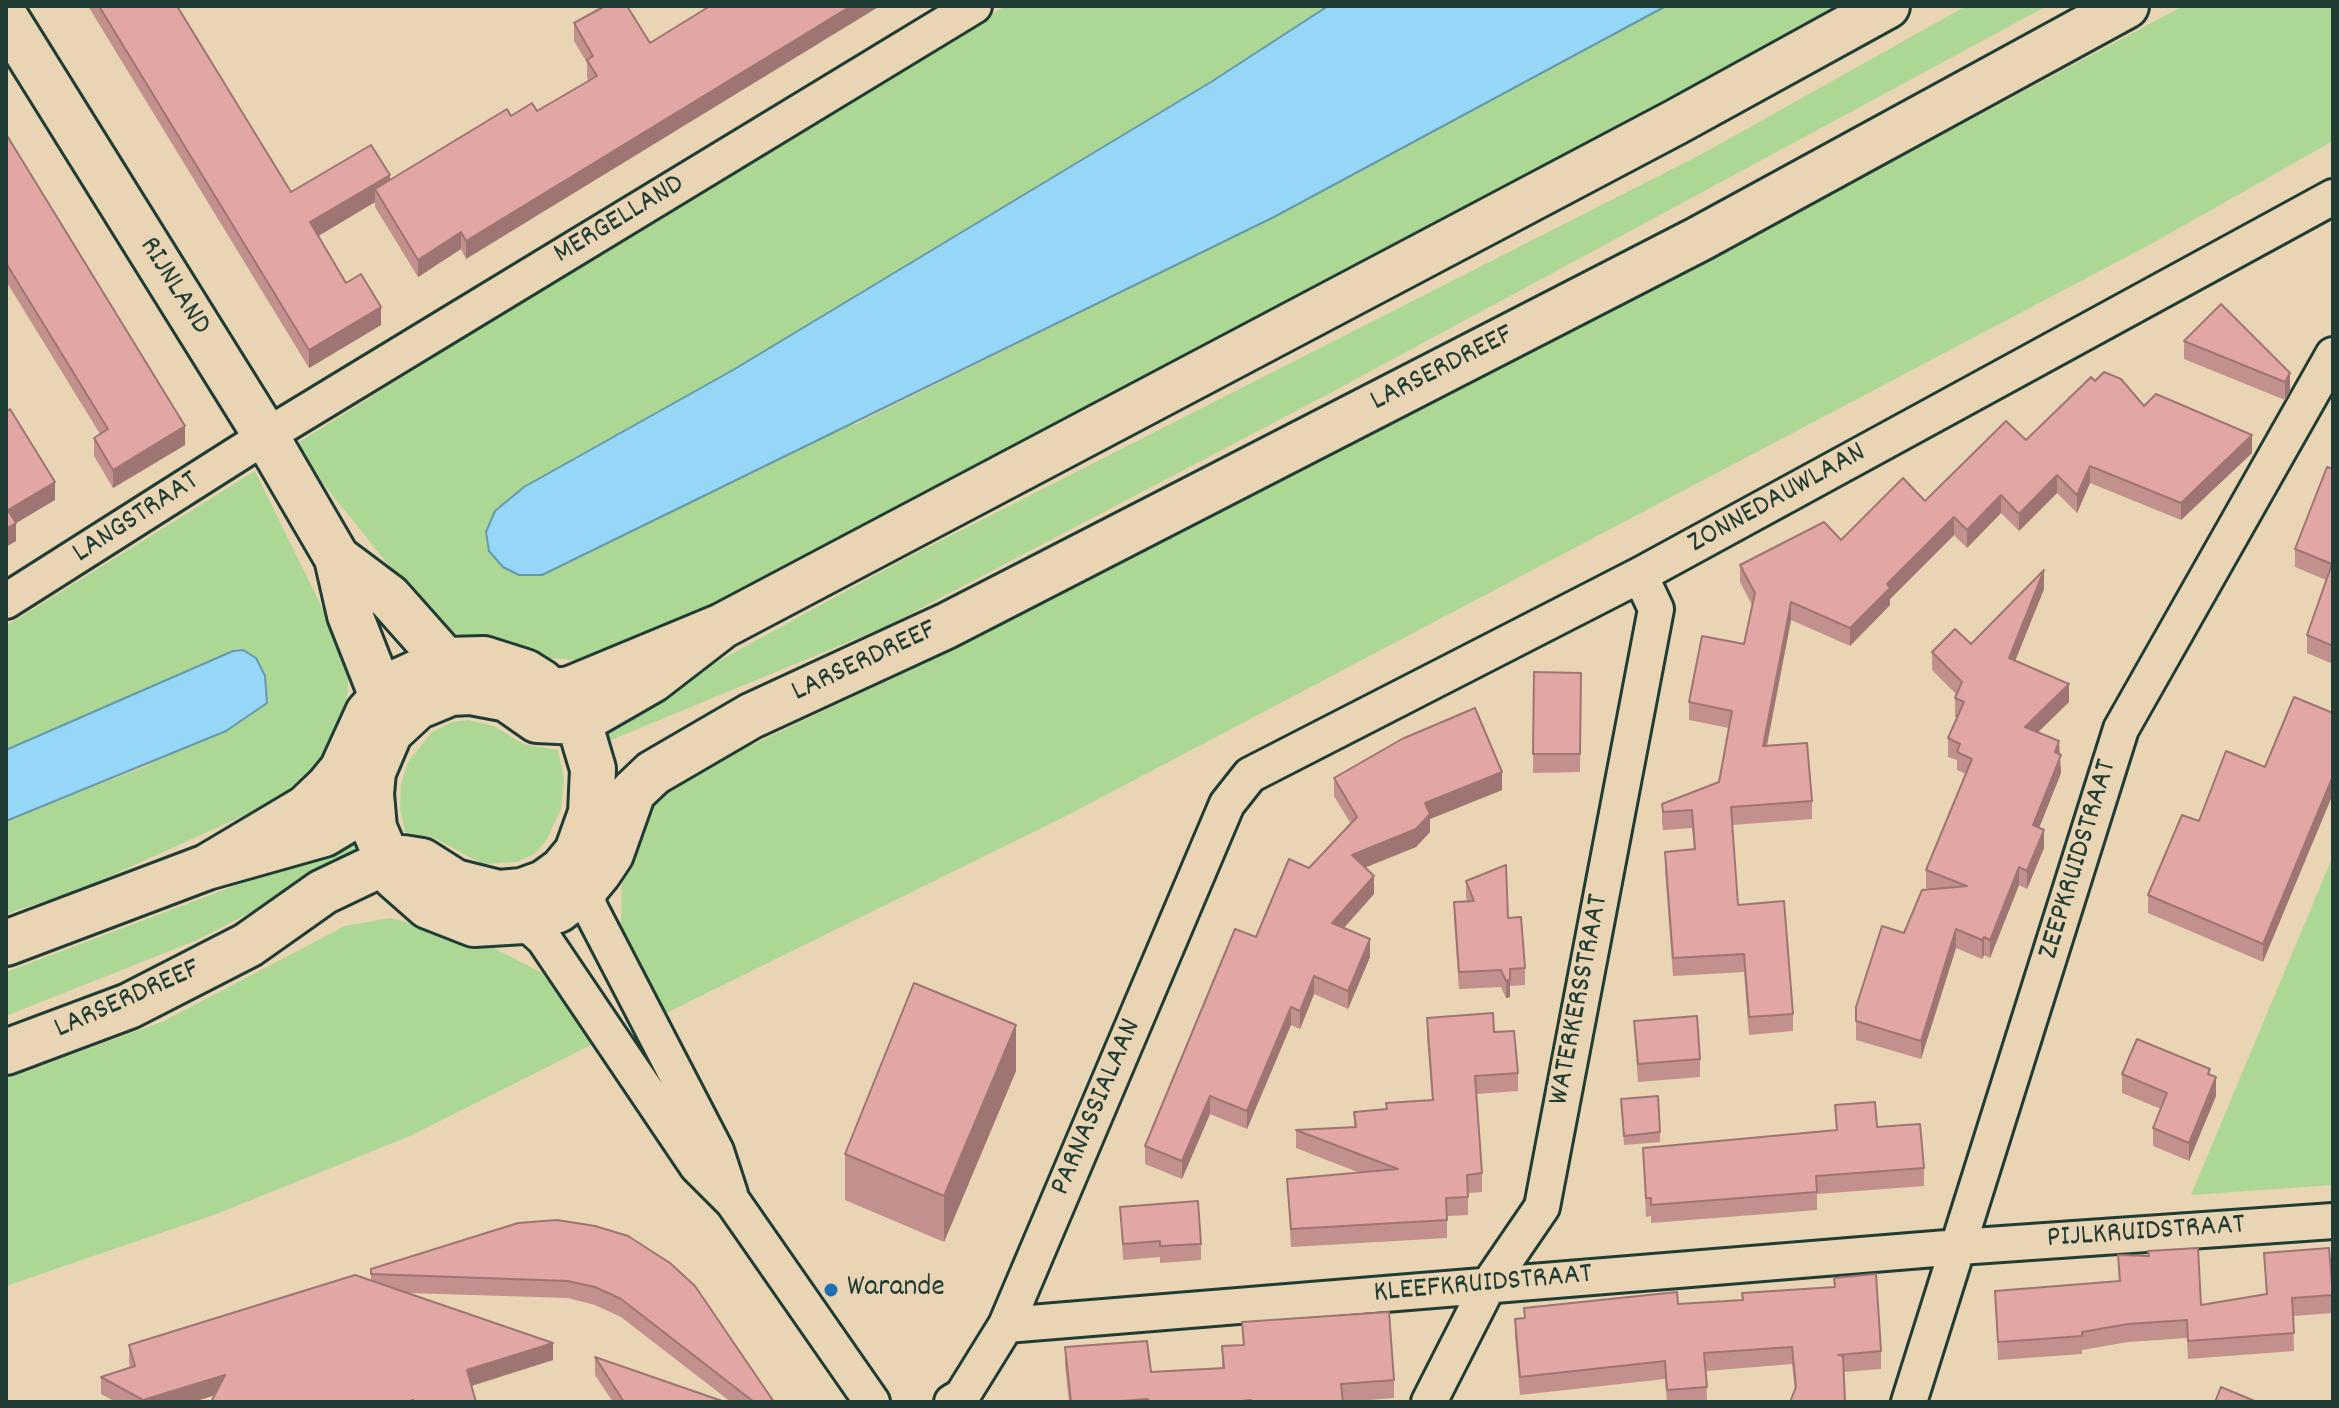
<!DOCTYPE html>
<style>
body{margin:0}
#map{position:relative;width:2339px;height:1408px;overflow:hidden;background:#e9d4b3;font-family:Dekko,sans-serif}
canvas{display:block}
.frame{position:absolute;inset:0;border:8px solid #1f3d34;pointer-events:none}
</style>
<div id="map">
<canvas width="2339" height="1408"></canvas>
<div class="frame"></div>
</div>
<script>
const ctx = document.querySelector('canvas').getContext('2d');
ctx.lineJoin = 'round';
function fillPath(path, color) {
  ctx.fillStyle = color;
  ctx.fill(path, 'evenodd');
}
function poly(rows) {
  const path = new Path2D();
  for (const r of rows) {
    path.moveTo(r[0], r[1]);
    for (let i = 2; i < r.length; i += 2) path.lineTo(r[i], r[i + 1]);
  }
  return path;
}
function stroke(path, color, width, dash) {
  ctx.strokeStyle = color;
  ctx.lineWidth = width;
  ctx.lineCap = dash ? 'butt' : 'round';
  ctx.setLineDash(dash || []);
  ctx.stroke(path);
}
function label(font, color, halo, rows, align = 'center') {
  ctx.font = font + ' Dekko,sans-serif';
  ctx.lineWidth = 7;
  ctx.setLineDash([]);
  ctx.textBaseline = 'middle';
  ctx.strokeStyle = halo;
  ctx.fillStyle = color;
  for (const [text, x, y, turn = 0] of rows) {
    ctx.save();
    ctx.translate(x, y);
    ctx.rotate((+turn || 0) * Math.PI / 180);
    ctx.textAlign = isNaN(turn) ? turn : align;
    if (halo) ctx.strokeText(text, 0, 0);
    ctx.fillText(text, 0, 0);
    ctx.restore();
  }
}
fillPath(poly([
 [1005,6,1328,6,1211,82,733,370,524,487,856,424,1274,217,1666,6,1841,6,1302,299,620,653,583,661,550,658,440,629,293,446,560,278],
 [1966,6,2047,6,1332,392,887,626,606,742,602,725,901,561,1702,154],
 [2183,6,2333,6,2333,141,2151,244,1066,816,656,1018,621,924,622,881,650,801,686,776,889,680,1666,283],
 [255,471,350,665,346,706,331,743,296,792,79,890,6,914,6,821,146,766,266,703,267,690,265,676,233,651,6,750,6,626],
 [468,720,494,726,523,744,558,750,564,779,561,809,546,841,534,854,517,862,483,864,432,837,405,832,400,809,401,784,408,762,432,732,452,722],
 [354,841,362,855,197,940,6,1016,6,972],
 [2333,856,2333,1185,2191,1195],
 [390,918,480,941,542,973,597,1042,410,1136,219,1213,6,1286,6,1079,164,1021,345,926]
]), '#add795');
const water = poly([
 [1328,6,1666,6,1274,217,542,575,519,575,503,567,489,551,486,532,495,511,524,487,733,370,1211,82,1328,6],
 [243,650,256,658,265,676,267,703,226,731,6,821,6,750,233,651,243,650]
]);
fillPath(water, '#96d7f8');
stroke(water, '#69a', 2);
const street = poly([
 [6,601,266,436,974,6],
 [585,889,590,908,716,1151,730,1194],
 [524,921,544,939,697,1166,733,1202,872,1402],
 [1006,1325,1959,1247,2333,1221],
 [952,1402,962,1396,1006,1325,1227,804,1250,775,1640,575,2333,197],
 [1429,1402,1488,1286,1542,1207,1656,609,1640,575],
 [1909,1402,2121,729,2333,355]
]);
const secondary = poly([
 [6,18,266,436,337,558,350,615,381,694,390,732],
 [337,558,389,597,445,660],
 [722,626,652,680,579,722,537,720,507,699,470,692,451,693,417,707,390,732,373,772,371,794,374,828,395,877,428,906,474,924,524,921,558,910,585,889,599,872,611,854,633,792,653,773,751,716,946,626,1699,239,2126,6],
 [553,691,570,689,722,626,1676,122,1887,6],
 [207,867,306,808,328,787,342,770,368,713,395,683,445,660,484,659,525,672,541,682,567,705,579,722,593,769,591,813,577,852,585,889],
 [6,943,207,867,324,834,354,816,371,794],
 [6,1052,129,1006,248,945,323,892,386,862,403,858,422,861,455,882,499,893,522,891,544,883,562,870,577,852]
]);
stroke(street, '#1f3d34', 40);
stroke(secondary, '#1f3d34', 50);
stroke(street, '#e9d4b3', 34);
stroke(secondary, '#e9d4b3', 44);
fillPath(poly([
 [88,6,177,6,291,192,390,180,511,116,537,111,589,81,587,78,587,63,574,41,574,23,650,43,466,259,461,249,418,277,375,207,375,202,318,236,346,283,381,325,309,368],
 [6,134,185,445,113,488,94,456,94,438,100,434,6,281],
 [2184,341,2290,373,2290,391,2285,400,2184,359],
 [2095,381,2144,406,2252,453,2181,520,2090,483,2077,513,2057,493,2019,531,2001,513,1967,548,1954,535,1890,599,1890,605,1850,646,1791,620,1767,746,1812,801,1812,819,1732,825,1738,905,1793,1014,1793,1031,1749,1035,1744,972,1673,976,1665,870,1665,852,1694,850,1692,828,1663,830,1662,822,1662,804,1719,782,1729,728,1689,720,1689,702,1744,644,1752,605,1740,582,1740,565,1841,540,1925,501,2026,440],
 [2333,469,2333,664,2307,653,2307,635,2326,580,2295,567,2295,549],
 [2044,589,2015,661,2069,702,2038,732,2059,754,2061,773,2039,828,2044,848,2027,889,2019,885,1990,958,1984,955,1982,959,1956,948,1921,1059,1856,1040,1856,1007,1904,933,1929,889,1926,888,1926,870,1966,774,1957,770,1957,760,1948,757,1948,738,1957,718,1955,717,1955,698,1956,694,1932,670,1932,652,1971,644],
 [1534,672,1581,673,1580,772,1533,773],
 [2265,767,2263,962,2148,913,2148,895,2199,821],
 [1334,778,1502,790,1430,819,1430,832,1416,847,1365,867,1374,894,1344,928,1370,957,1348,1009,1314,994,1300,1029,1291,1025,1247,1129,1210,1114,1182,1179,1145,1164,1145,1146,1256,937,1309,868,1351,824,1334,796],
 [1466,881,1508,918,1525,968,1525,985,1510,986,1510,997,1506,998,1501,987,1459,989,1454,919,1454,902,1467,901,1466,898],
 [1427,1018,1494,1032,1518,1073,1518,1091,1476,1094,1482,1173,1482,1192,1468,1193,1468,1215,1447,1216,1447,1238,1291,1247,1287,1179,1360,1173,1296,1148,1296,1130,1354,1127,1354,1112,1386,1110,1432,1100,1427,1037],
 [1634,1021,1700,1059,1700,1077,1638,1082],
 [1016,1071,944,1242,845,1200,845,1154],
 [2122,1074,2210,1075,2216,1096,2189,1161,2153,1146,2153,1128,2161,1109,2122,1093],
 [1621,1099,1660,1132,1660,1142,1624,1145],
 [1835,1105,1877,1127,1924,1168,1924,1186,1817,1194,1817,1210,1651,1223,1651,1216,1646,1217,1643,1148,1836,1130],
 [1120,1207,1201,1244,1201,1260,1160,1263,1160,1257,1123,1260],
 [518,1223,774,1402,731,1402,621,1317,595,1305,568,1298,409,1293,553,1360,472,1386,214,1395,193,1402,116,1402,101,1394,101,1377,130,1368,129,1362,129,1345,371,1280,371,1269],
 [2148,1251,2201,1305,2266,1294,2264,1253,2333,1295,2333,1313,2293,1316,2294,1351,2188,1359,2187,1338,2128,1342,2082,1350,2082,1354,1998,1360,1995,1291,2119,1281,2118,1255,2148,1256],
 [1678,1304,1881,1351,1881,1369,1843,1372,1795,1390,1792,1364,1706,1371,1707,1402,1667,1402,1665,1379,1520,1395,1515,1336,1515,1319,1524,1318,1524,1308],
 [1242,1322,1394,1380,1394,1398,1343,1402,1069,1402,1065,1365,1065,1347,1151,1372,1222,1368,1222,1346,1243,1345],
 [595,1357,725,1402,613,1402,595,1375]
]), '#c2908d');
fillPath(poly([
 [851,6,880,6,466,259,466,241],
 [390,175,390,193,375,189,375,202,310,241,310,222],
 [461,232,461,249,418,277,418,260],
 [381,307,381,325,309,368,309,350],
 [2290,373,2290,391,2285,400,2285,382],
 [185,426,185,445,113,488,113,470],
 [2252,435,2252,453,2181,520,2181,503],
 [2090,466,2090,483,2077,513,2077,495],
 [2057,475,2057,493,2019,531,2019,514],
 [55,482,55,500,8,528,8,510],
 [2001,495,2001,513,1967,548,1967,530],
 [1954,517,1954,535,1890,599,1890,605,1850,646,1850,628,1887,584],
 [16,523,16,541,6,547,6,529],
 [2044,570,2044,589,2009,676,2009,658],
 [1791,602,1791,620,1763,764,1763,746],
 [2069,684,2069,702,2025,745,2025,727],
 [2059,741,2061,773,2033,843,2033,825,2055,752],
 [1502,772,1502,790,1430,819,1430,832,1416,847,1352,873,1352,855,1425,803],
 [2333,776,2333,794,2263,962,2263,944],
 [2044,830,2044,848,2027,889,2027,871],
 [2019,867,2019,885,1990,958,1990,940],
 [1374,876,1374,894,1332,941,1332,923],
 [1956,929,1956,948,1921,1059,1921,1041],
 [1984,937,1984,955,1982,959,1982,940],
 [1370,939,1370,957,1348,1009,1348,991],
 [1314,976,1314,994,1300,1029,1300,1011],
 [1510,980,1510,997,1506,998,1506,981],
 [1291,1007,1291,1025,1247,1129,1247,1111],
 [1016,1025,1016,1071,944,1242,944,1196],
 [2216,1077,2216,1096,2189,1161,2189,1143],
 [1210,1096,1210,1114,1182,1179,1182,1161],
 [553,1343,553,1360,467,1387,467,1370],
 [225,1375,225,1392,193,1402,143,1402,143,1400]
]), '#9e7573');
const building = poly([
 [99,6,177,6,291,192,371,145,390,175,310,222,346,283,361,274,381,307,309,350,99,6],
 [605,6,627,6,650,43,710,6,851,6,466,241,461,232,418,260,375,189,507,109,511,116,532,103,537,111,597,76,587,60,593,56,574,23,605,6],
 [6,134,185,426,113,470,94,438,108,429,6,263,6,134],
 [2221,304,2290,373,2285,382,2184,341,2221,304],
 [2104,372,2121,379,2144,406,2156,394,2252,435,2181,503,2090,466,2077,495,2057,475,2019,514,2001,495,1967,530,1954,517,1887,584,1890,588,1850,628,1791,602,1763,746,1807,743,1812,801,1731,807,1738,905,1784,901,1793,1014,1749,1017,1744,954,1673,958,1665,852,1695,849,1692,810,1663,812,1662,804,1719,782,1732,711,1689,702,1702,636,1744,644,1755,593,1740,565,1824,522,1841,540,1903,478,1925,501,2006,421,2026,440,2091,377,2095,381,2104,372],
 [10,409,55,482,8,510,16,523,6,529,6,412,10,409],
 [2327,467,2333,469,2333,646,2307,635,2332,564,2295,549,2327,467],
 [2044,570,2009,658,2069,684,2025,727,2059,741,2055,752,2061,755,2033,825,2044,830,2027,871,2019,867,1990,940,1984,937,1982,940,1956,929,1921,1041,1856,1021,1856,1007,1882,926,1904,933,1922,890,1967,886,1926,870,1972,759,1957,752,1960,744,1948,738,1964,702,1955,698,1962,682,1932,652,1955,629,1971,644,2044,570],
 [1534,672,1581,673,1580,754,1533,754,1534,672],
 [2294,697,2333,713,2333,776,2263,944,2148,895,2182,815,2199,821,2226,751,2265,767,2294,697],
 [1475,708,1502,772,1425,803,1430,814,1416,829,1352,855,1374,876,1332,923,1370,939,1348,991,1314,976,1300,1011,1291,1007,1247,1111,1210,1096,1182,1161,1145,1146,1235,929,1256,937,1289,859,1309,868,1357,817,1334,778,1402,739,1475,708],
 [1506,865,1508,918,1521,917,1525,968,1510,969,1510,980,1506,981,1501,970,1459,972,1454,902,1474,901,1466,881,1506,865],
 [914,983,1016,1025,944,1196,845,1154,914,983],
 [1493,1013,1494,1032,1514,1031,1518,1073,1475,1076,1482,1173,1467,1175,1468,1197,1446,1198,1447,1220,1291,1229,1287,1179,1398,1169,1296,1130,1356,1127,1354,1112,1387,1109,1386,1103,1433,1100,1427,1018,1493,1013],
 [1697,1016,1700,1059,1638,1064,1634,1021,1697,1016],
 [2137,1039,2210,1069,2208,1074,2216,1077,2189,1143,2153,1128,2167,1093,2122,1074,2137,1039],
 [1658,1096,1660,1132,1624,1136,1621,1099,1658,1096],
 [1875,1102,1877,1127,1920,1124,1924,1168,1816,1176,1817,1192,1651,1205,1651,1198,1646,1198,1643,1148,1837,1130,1835,1105,1875,1102],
 [1198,1201,1201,1244,1160,1246,1160,1241,1123,1244,1120,1207,1198,1201],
 [557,1220,595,1226,628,1236,670,1263,695,1286,774,1402,754,1402,621,1299,595,1287,568,1281,371,1274,371,1269,518,1223,557,1220],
 [2198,1248,2201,1305,2267,1294,2264,1253,2329,1248,2333,1295,2292,1298,2294,1333,2188,1341,2187,1320,2128,1324,2082,1332,2082,1336,1998,1342,1995,1291,2120,1281,2118,1255,2149,1256,2148,1251,2198,1248],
 [1876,1274,1881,1351,1838,1355,1843,1356,1845,1402,1790,1402,1796,1387,1792,1347,1704,1353,1707,1387,1667,1390,1665,1361,1520,1377,1515,1319,1525,1318,1524,1308,1677,1292,1678,1304,1743,1300,1742,1293,1835,1287,1834,1278,1876,1274],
 [355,1275,553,1343,467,1370,476,1402,412,1402,413,1400,407,1402,211,1402,225,1375,143,1400,101,1377,135,1366,129,1345,355,1275],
 [1389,1312,1394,1380,1341,1384,1343,1402,1251,1402,1251,1400,1231,1402,1149,1402,1148,1399,1109,1402,1071,1402,1065,1347,1147,1341,1151,1372,1224,1368,1222,1346,1244,1345,1242,1322,1389,1312],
 [595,1357,725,1402,624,1402,595,1357],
 [2221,1387,2257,1402,2215,1402,2221,1387]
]);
fillPath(building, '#e2a7a4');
stroke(building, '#9e7573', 2);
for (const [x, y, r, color] of [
 [831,1290,8,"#1f6fb2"]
]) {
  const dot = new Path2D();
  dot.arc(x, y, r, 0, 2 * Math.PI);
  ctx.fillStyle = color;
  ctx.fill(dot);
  stroke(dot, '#e9d4b3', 3);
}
label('30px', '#1f3d34', '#e9d4b3', [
 ["MERGELLAND",620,221,-31],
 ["RIJNLAND",173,287,58],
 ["LARSERDREEF",1443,370,-27],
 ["ZONNEDAUWLAAN",1778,500,-29],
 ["LANGSTRAAT",137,519,-33],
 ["LARSERDREEF",865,663,-25],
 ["ZEEPKRUIDSTRAAT",2080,860,-73],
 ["WATERKERSSTRAAT",1581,1000,-79],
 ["LARSERDREEF",128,1001,-24],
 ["PARNASSIALAAN",1098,1108,-67],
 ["PIJLKRUIDSTRAAT",2146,1234,-4],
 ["KLEEFKRUIDSTRAAT",1483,1286,-5]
]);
label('30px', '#1f3d34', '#e9d4b3', [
 ["Warande",847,1290]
], 'left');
</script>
